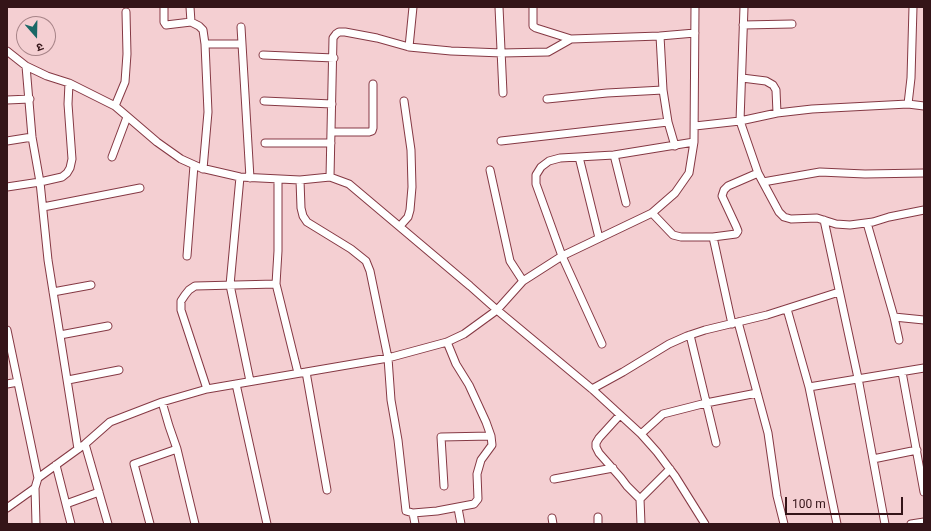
<!DOCTYPE html>
<meta charset="utf-8">
<style>
body{margin:0}
#map{position:relative;width:931px;height:531px;overflow:hidden;background:#f4cfd2;font-family:Roboto,"Noto Sans Devanagari",sans-serif}
canvas{display:block}
.frame{position:absolute;inset:0;border:8px solid #341418;pointer-events:none}
.north{position:absolute;left:16px;top:16px;width:40px;height:40px;box-sizing:border-box;background:#f4cfd2;border:1px solid #a78488;border-radius:50%;rotate:160deg;font-size:11px;font-weight:700;line-height:16px;text-align:center;color:#341418}
.north::after{content:'';display:block;margin:auto;width:14px;height:18px;background:#1a6866;clip-path:polygon(50% 0,100% 100%,50% 72%,0 100%)}
.scale{position:absolute;left:785px;top:497px;width:118px;height:18px;box-sizing:border-box;border:2px solid #341418;border-top:0;padding-left:5px;font-size:12px;line-height:14px;white-space:nowrap;color:#341418;-webkit-text-stroke:3px #f4cfd2;paint-order:stroke}
</style>
<div id="map">
<canvas width="931" height="531"></canvas>
<div class="frame"></div>
<div class="north">उ</div>
<div class="scale">100 m</div>
</div>
<script>
const ctx = document.querySelector('canvas').getContext('2d');
ctx.lineJoin = 'round';
function poly(rows) {
  const path = new Path2D();
  for (const r of rows) {
    path.moveTo(r[0], r[1]);
    for (let i = 2; i < r.length; i += 2) path.lineTo(r[i], r[i + 1]);
  }
  return path;
}
function stroke(path, color, width, dash) {
  ctx.strokeStyle = color;
  ctx.lineWidth = width;
  ctx.lineCap = dash ? 'butt' : 'round';
  ctx.setLineDash(dash || []);
  ctx.stroke(path);
}
const street = poly([
 [164,7,164,22,166,25,191,22],
 [190,7,191,22,199,26,203,30,205,44,208,112,203,169],
 [499,7,503,93],
 [533,7,533,26,536,28,571,39],
 [744,7,740,121,758,173],
 [743,25,792,24],
 [241,27,250,178],
 [660,36,695,33],
 [205,44,242,44],
 [409,47,413,7],
 [7,51,26,66,47,76,69,83,115,106,157,142,181,159,201,168,240,177,300,180,330,177,349,184,470,286,497,310,592,389,641,434,657,452,675,476,705,524],
 [263,55,334,58],
 [742,78,766,81,773,85,776,90,777,113],
 [69,83,68,104,72,159,70,168,67,173,62,177,40,182,48,260,78,449],
 [547,99,607,93,663,90],
 [7,100,30,99],
 [264,101,332,104],
 [908,104,911,78,913,7],
 [115,106,125,82,127,54,126,12],
 [695,126,740,121,777,113,812,109,908,104,924,106],
 [331,132,369,132,372,131,373,128,373,84],
 [7,141,32,137],
 [501,141,668,122],
 [265,143,331,143],
 [614,155,626,203],
 [112,157,127,117],
 [579,157,599,238],
 [490,170,510,261,523,281],
 [240,177,230,285,250,381],
 [330,177,333,38,336,34,339,32,345,32,377,38,409,47,451,51,502,53,548,52,571,39,660,36,663,90,668,122,675,146],
 [278,180,278,251,276,284,298,373],
 [300,180,301,208,303,216,307,222,351,249,366,261,370,271,388,358,391,400,398,440,406,511,413,513,437,511,474,504,478,499,477,474,481,460,492,445,491,436,486,422,469,385,456,364,447,342],
 [763,182,820,172,865,174,924,173],
 [7,187,40,182,32,137,26,66],
 [43,207,140,188],
 [652,213,673,235,681,237,713,237,736,234,738,231,736,226,722,196,724,190,728,186,758,173,779,212,784,217,791,219,817,218,836,224,850,225,873,222,889,217,924,210],
 [824,220,858,378,885,524],
 [867,223,894,317,899,340],
 [400,226,408,217,410,210,412,187,411,150,404,101],
 [713,237,732,324],
 [187,256,194,165],
 [53,292,91,285],
 [787,309,809,387],
 [894,317,924,320],
 [738,322,768,433,777,496,784,524],
 [7,330,38,478],
 [60,335,108,326],
 [690,335,716,443],
 [602,344,562,256,536,184,536,175,541,167,549,161,560,158,614,155,694,142],
 [306,372,327,490],
 [902,372,924,492],
 [68,380,119,370],
 [7,384,18,382],
 [236,384,267,524],
 [207,389,181,310,181,301,185,295,189,290,195,286,276,284],
 [592,389,623,372,669,344,687,336,705,330,767,315,839,292],
 [162,402,169,426,177,449,195,524],
 [619,416,599,438,596,443,596,447,599,453,621,478,627,486,640,499,670,469],
 [641,434,663,414,706,403,757,393],
 [85,444,108,524],
 [873,459,917,450],
 [56,465,71,524],
 [554,479,613,468],
 [444,486,441,437,491,436],
 [35,488,36,524],
 [640,499,641,524],
 [66,504,99,492],
 [7,508,35,488,38,478,85,444,110,422,162,402,207,389,388,358,447,342,464,334,497,310,523,281,562,256,652,213,675,193,689,173,694,142,695,7],
 [458,508,461,524],
 [413,513,415,524],
 [552,518,553,524],
 [150,524,134,464,177,449],
 [598,524,598,517],
 [837,524,809,387,924,368],
 [911,524,924,522]
]);
stroke(street, '#853944', 9);
stroke(street, '#fff', 7);
</script>
